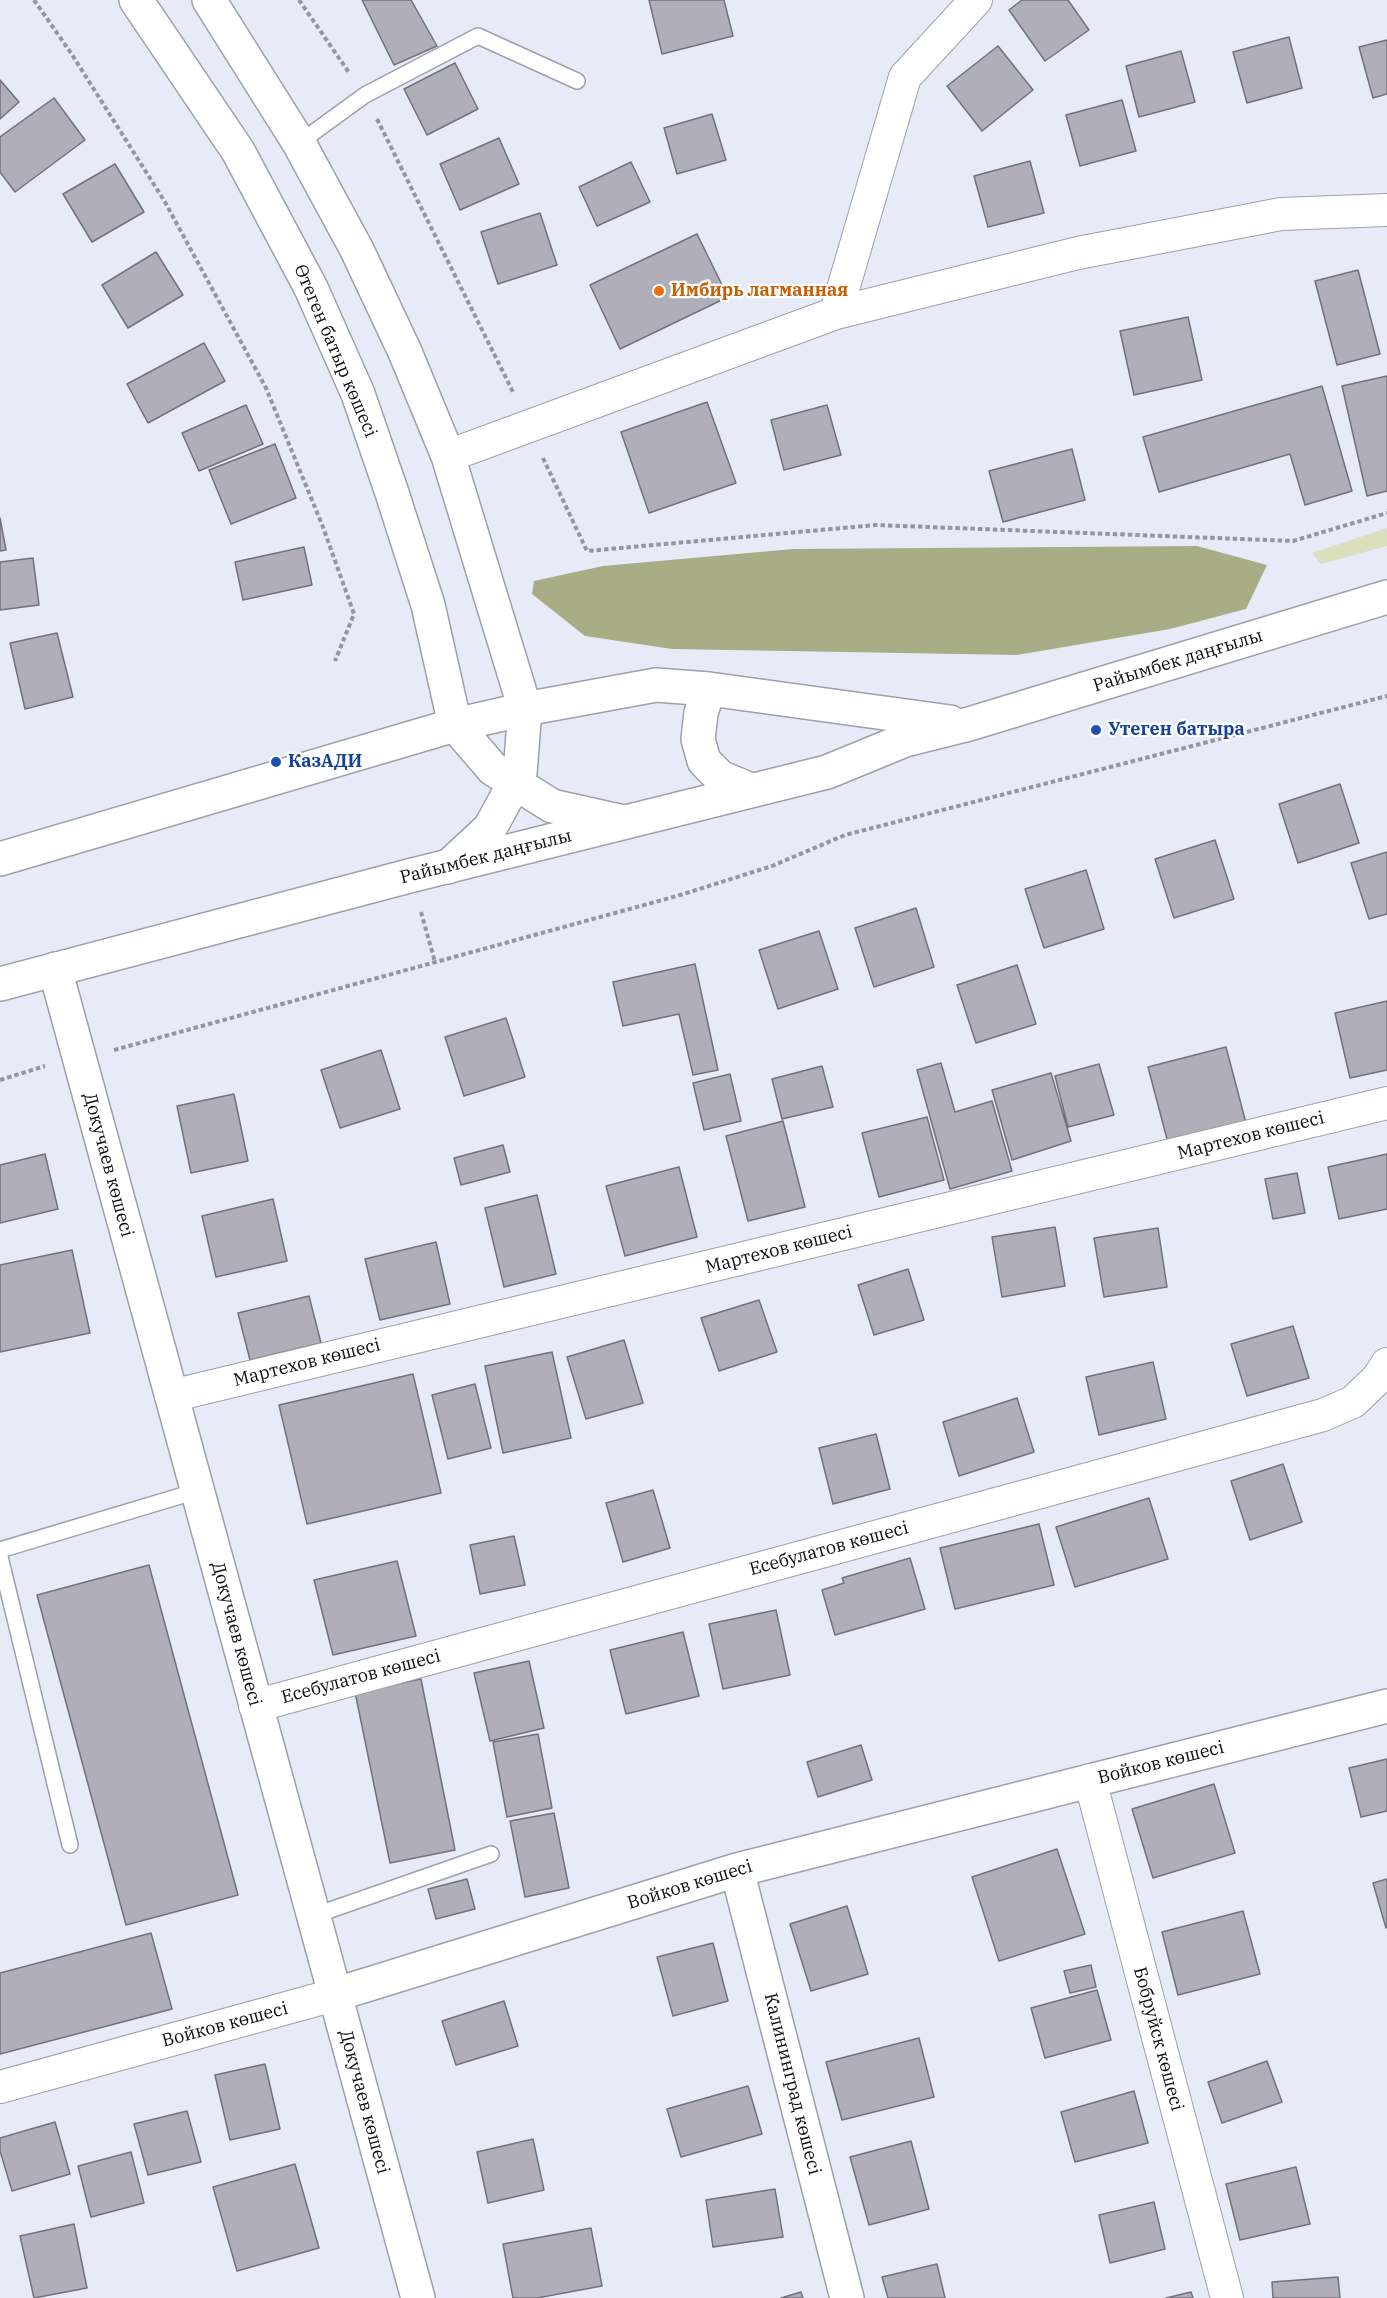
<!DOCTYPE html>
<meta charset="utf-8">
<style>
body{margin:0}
canvas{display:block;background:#e7ebf7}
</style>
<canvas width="1387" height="2298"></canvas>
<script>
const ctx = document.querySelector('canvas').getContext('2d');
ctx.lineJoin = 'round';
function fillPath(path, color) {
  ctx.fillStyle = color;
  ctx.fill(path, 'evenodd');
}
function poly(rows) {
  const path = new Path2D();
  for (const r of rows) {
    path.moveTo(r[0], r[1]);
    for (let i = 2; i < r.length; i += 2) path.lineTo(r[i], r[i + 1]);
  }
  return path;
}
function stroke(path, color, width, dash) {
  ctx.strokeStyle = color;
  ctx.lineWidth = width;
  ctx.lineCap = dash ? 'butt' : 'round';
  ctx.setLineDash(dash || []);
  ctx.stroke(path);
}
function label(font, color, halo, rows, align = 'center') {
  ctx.font = font + ' "IBM Plex Serif",serif';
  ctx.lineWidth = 4.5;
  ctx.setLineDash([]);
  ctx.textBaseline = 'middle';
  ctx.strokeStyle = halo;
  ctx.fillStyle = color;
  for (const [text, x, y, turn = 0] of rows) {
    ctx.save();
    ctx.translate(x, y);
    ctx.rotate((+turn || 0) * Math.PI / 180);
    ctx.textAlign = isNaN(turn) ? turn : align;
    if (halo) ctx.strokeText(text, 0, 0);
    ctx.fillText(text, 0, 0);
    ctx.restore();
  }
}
fillPath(poly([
 [1387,528,1387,546,1321,564,1312,553]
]), '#dbdfbc');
fillPath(poly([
 [1197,546,1267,565,1246,609,1170,629,1017,655,672,649,585,636,532,594,534,581,603,566,793,549]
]), '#a9ad86');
const building = poly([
 [362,0,411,0,437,46,394,65,362,0],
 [649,0,724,0,733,36,662,54,649,0],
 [1022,0,1068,0,1089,30,1045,61,1009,10,1022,0],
 [1289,37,1302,88,1247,103,1233,52,1289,37],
 [1387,40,1387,94,1373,98,1359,47,1387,40],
 [998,46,1033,90,982,131,947,86,998,46],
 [1181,51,1195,102,1139,117,1126,66,1181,51],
 [455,63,478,109,427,135,404,89,455,63],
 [0,80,19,102,0,119,0,80],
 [54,98,85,140,15,192,0,172,0,137,54,98],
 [1122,100,1136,151,1080,166,1066,115,1122,100],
 [712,114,726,160,677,174,664,128,712,114],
 [499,138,519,184,460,210,440,164,499,138],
 [1030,161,1044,213,988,227,974,176,1030,161],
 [631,162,650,202,597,226,579,187,631,162],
 [115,164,144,212,92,242,63,194,115,164],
 [540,213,557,265,498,284,481,232,540,213],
 [697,234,728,297,620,349,590,285,697,234],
 [156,252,183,295,128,328,102,285,156,252],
 [1358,270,1380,354,1337,365,1315,281,1358,270],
 [1188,317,1202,380,1134,395,1120,331,1188,317],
 [204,343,225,381,148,423,127,384,204,343],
 [1387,376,1387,491,1367,496,1342,386,1387,376],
 [1322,386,1352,491,1305,505,1290,454,1159,492,1143,437,1322,386],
 [707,402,736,483,649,513,621,432,707,402],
 [246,405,263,444,199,471,182,433,246,405],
 [827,405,841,455,784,470,771,420,827,405],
 [275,444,296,498,231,524,209,470,275,444],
 [1072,449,1085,500,1003,522,989,471,1072,449],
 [0,518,6,550,0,551,0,518],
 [304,547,312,585,243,600,235,562,304,547],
 [33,558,39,605,0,610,0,562,33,558],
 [57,633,73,697,25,709,10,643,57,633],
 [1340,784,1359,843,1298,863,1279,804,1340,784],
 [1215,840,1234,899,1174,918,1155,859,1215,840],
 [1387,852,1387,914,1369,919,1351,863,1387,852],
 [1086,870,1104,929,1044,948,1025,889,1086,870],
 [916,908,934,967,874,987,855,928,916,908],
 [819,931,838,989,778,1009,759,950,819,931],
 [695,964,718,1070,693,1075,679,1014,623,1026,613,982,695,964],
 [1017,965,1036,1024,976,1043,957,985,1017,965],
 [1387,1001,1387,1070,1350,1078,1335,1013,1387,1001],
 [506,1018,525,1077,464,1096,445,1037,506,1018],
 [1226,1047,1246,1123,1168,1143,1148,1067,1226,1047],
 [381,1050,400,1109,340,1128,321,1070,381,1050],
 [941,1063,955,1112,992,1101,1012,1171,950,1189,917,1070,941,1063],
 [1099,1064,1114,1115,1068,1127,1055,1076,1099,1064],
 [822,1066,833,1107,782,1119,772,1079,822,1066],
 [1051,1073,1071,1141,1012,1160,992,1090,1051,1073],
 [730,1074,741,1121,704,1130,693,1083,730,1074],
 [234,1094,248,1161,191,1173,177,1106,234,1094],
 [927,1117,944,1180,879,1197,862,1133,927,1117],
 [783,1121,805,1207,748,1221,726,1136,783,1121],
 [503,1145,510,1172,461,1185,454,1158,503,1145],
 [45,1154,58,1209,0,1223,0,1165,45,1154],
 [1387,1154,1387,1209,1339,1219,1328,1167,1387,1154],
 [679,1167,697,1237,625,1256,606,1186,679,1167],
 [1297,1173,1305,1213,1273,1219,1265,1179,1297,1173],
 [537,1195,556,1274,504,1287,485,1208,537,1195],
 [273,1199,287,1261,216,1277,202,1216,273,1199],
 [1055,1227,1065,1286,1002,1297,992,1237,1055,1227],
 [1158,1228,1167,1287,1104,1297,1094,1238,1158,1228],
 [436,1242,450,1304,380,1320,365,1259,436,1242],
 [72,1250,90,1333,0,1352,0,1265,72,1250],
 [908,1269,924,1320,874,1335,858,1285,908,1269],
 [309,1296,321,1343,250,1360,238,1313,309,1296],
 [759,1300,777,1352,719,1371,701,1318,759,1300],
 [1293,1326,1309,1378,1247,1396,1231,1344,1293,1326],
 [624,1340,643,1403,586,1419,567,1357,624,1340],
 [552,1352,571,1438,503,1453,485,1366,552,1352],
 [1153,1362,1166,1419,1099,1435,1086,1377,1153,1362],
 [413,1374,441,1493,307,1524,279,1405,413,1374],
 [475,1384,491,1448,448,1459,432,1395,475,1384],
 [1017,1398,1034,1452,959,1476,943,1422,1017,1398],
 [876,1434,890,1489,833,1504,819,1448,876,1434],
 [1283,1464,1302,1522,1250,1540,1231,1481,1283,1464],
 [653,1490,670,1548,623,1562,606,1503,653,1490],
 [1149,1498,1168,1559,1075,1587,1056,1527,1149,1498],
 [1039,1524,1054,1585,955,1609,940,1548,1039,1524],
 [514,1536,525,1585,480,1594,470,1545,514,1536],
 [910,1558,925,1609,835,1635,822,1590,844,1583,842,1578,910,1558],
 [397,1561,416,1636,333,1655,314,1580,397,1561],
 [149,1565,238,1895,126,1925,37,1595,149,1565],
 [776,1610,790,1675,723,1689,709,1624,776,1610],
 [683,1632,699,1696,626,1714,610,1650,683,1632],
 [529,1661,544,1728,490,1741,474,1673,529,1661],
 [421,1679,455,1850,390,1863,355,1692,421,1679],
 [538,1734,552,1808,507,1817,493,1742,538,1734],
 [861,1745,872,1780,818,1797,807,1762,861,1745],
 [1387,1759,1387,1811,1361,1817,1349,1768,1387,1759],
 [1214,1784,1235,1853,1153,1878,1132,1809,1214,1784],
 [554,1813,569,1888,525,1897,510,1821,554,1813],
 [1057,1849,1085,1934,999,1961,972,1877,1057,1849],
 [467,1879,475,1909,436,1919,428,1889,467,1879],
 [1387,1879,1387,1927,1386,1928,1373,1883,1387,1879],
 [847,1906,868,1974,811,1991,790,1924,847,1906],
 [1243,1911,1260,1974,1178,1995,1162,1932,1243,1911],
 [151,1933,172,2009,0,2054,0,1973,151,1933],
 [713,1943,728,2001,673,2016,657,1957,713,1943],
 [1091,1965,1096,1987,1070,1993,1064,1971,1091,1965],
 [1097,1990,1111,2040,1045,2058,1031,2008,1097,1990],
 [504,2001,518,2046,456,2065,442,2021,504,2001],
 [919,2038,934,2097,842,2120,826,2062,919,2038],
 [1267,2061,1282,2102,1222,2123,1208,2082,1267,2061],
 [265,2064,280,2129,230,2140,215,2075,265,2064],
 [748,2086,762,2134,681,2157,667,2109,748,2086],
 [1134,2091,1148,2143,1075,2162,1061,2112,1134,2091],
 [187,2111,201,2162,148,2175,134,2124,187,2111],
 [55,2122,70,2174,12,2191,0,2151,0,2138,55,2122],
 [533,2139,544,2190,488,2203,477,2152,533,2139],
 [911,2141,929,2209,869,2225,850,2157,911,2141],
 [131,2152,144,2203,91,2217,78,2166,131,2152],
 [295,2164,319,2248,237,2271,213,2187,295,2164],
 [1296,2167,1310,2224,1240,2240,1226,2184,1296,2167],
 [775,2189,783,2237,713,2247,706,2200,775,2189],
 [1154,2202,1165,2249,1110,2263,1099,2215,1154,2202],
 [74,2224,87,2288,34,2298,20,2236,74,2224],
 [591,2228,602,2286,537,2298,513,2298,503,2244,591,2228],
 [937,2264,945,2298,888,2298,882,2277,937,2264],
 [1338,2277,1340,2298,1273,2298,1272,2282,1338,2277],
 [801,2292,803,2298,781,2298,801,2292],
 [1191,2292,1193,2298,1166,2298,1191,2292]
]);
fillPath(building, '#b0aeb9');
stroke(building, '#73717c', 1.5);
const lane = poly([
 [299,143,365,95,478,36,577,81],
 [0,1550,197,1491],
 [0,1557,70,1845],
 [313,1916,491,1854]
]);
const street = poly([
 [836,313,905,77,976,0],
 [448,456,836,313,1078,253,1281,214,1387,210],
 [171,1396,1387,1103],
 [255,1706,1323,1415,1353,1402,1378,1378,1387,1364],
 [1090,1780,1227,2298],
 [0,2087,334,1995]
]);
const secondary = poly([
 [136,0,238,151,311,288,358,394,392,493,428,605,455,725,493,769,552,806,624,822],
 [209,0,299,143,357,250,405,352,448,456,525,709,520,773,490,828,448,867],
 [55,969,418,2298],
 [737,1870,847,2298],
 [334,1995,737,1870,1387,1706]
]);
const primary = poly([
 [709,689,701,713,698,739,704,761,720,777,751,790],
 [0,859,455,725,525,709,656,685,709,689,950,722],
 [0,984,409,876,827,772,905,740,969,724,1387,597]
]);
stroke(lane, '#9da1ac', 18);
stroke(street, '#9da1ac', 34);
stroke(secondary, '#9da1ac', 36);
stroke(primary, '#9da1ac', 36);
stroke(poly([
 [34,0,71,53,165,202,266,388,323,527,354,614,335,661],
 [299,0,350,74],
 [377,119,514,394],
 [543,458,587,551,876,525,1293,541,1387,513],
 [421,912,435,962],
 [114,1050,677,896,772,866,845,835,1387,696],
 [0,1080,45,1066]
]), '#93969f', 4, [4.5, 3]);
stroke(lane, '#fff', 15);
stroke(street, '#fff', 32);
stroke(secondary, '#fff', 33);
stroke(primary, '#fff', 33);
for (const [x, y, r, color] of [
 [659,291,6,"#e8710a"],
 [1096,730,6,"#1a4fb4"],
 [276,762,6,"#1a4fb4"]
]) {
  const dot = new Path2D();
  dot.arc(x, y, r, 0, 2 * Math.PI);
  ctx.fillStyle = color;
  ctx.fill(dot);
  stroke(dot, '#fff', 2);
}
label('bold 18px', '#c56008', '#fff', [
 ["Имбирь лагманная",671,291]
], 'left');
label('18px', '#0b0c10', '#fff', [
 ["Өтеген батыр көшесі",335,351,67],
 ["Райымбек даңғылы",1178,661,-17],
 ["Райымбек даңғылы",486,857,-14],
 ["Мартехов көшесі",1251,1136,-14],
 ["Докучаев көшесі",108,1165,75],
 ["Мартехов көшесі",779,1250,-14],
 ["Мартехов көшесі",307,1363,-14],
 ["Есебулатов көшесі",829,1549,-15],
 ["Докучаев көшесі",236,1634,75],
 ["Есебулатов көшесі",361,1677,-15],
 ["Войков көшесі",1161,1763,-14],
 ["Войков көшесі",690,1885,-17],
 ["Войков көшесі",225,2025,-15],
 ["Бобруйск көшесі",1158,2039,75],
 ["Калининград көшесі",792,2084,76],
 ["Докучаев көшесі",364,2102,75]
]);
label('bold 18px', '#164399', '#fff', [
 ["Утеген батыра",1108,730],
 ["КазАДИ",288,762]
], 'left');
</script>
